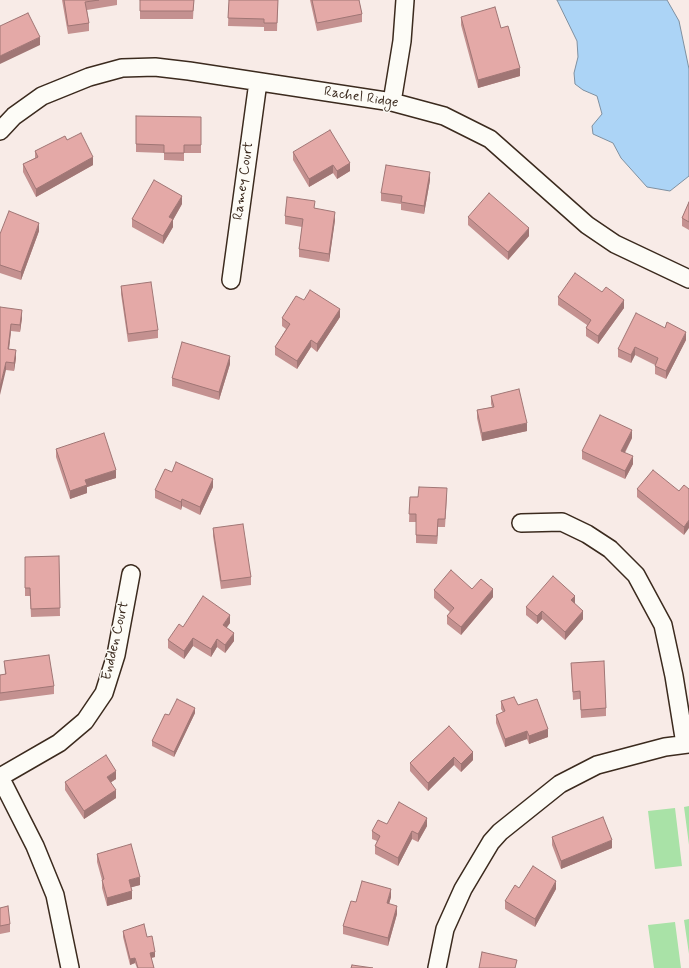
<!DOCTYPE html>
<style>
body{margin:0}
canvas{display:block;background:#f8ebe7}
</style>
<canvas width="689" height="968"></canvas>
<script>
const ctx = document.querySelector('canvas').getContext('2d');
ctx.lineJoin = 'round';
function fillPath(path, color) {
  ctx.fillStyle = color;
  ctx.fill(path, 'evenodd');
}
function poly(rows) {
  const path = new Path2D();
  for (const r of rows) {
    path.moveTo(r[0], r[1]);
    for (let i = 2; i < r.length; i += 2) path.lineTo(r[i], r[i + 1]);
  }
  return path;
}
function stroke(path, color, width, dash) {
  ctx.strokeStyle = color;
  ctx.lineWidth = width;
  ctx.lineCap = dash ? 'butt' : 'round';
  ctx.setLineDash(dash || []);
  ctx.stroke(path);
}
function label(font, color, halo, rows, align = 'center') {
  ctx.font = font + ' Mynerve,sans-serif';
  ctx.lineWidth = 3;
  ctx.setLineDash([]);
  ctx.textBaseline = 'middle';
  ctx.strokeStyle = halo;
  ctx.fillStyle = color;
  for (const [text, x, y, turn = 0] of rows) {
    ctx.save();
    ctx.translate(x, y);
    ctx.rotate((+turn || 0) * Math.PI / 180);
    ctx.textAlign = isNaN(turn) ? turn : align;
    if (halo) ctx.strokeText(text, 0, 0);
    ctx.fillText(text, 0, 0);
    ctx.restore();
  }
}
fillPath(poly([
 [689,806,689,845,684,807],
 [675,808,682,866,655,869,648,811],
 [689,919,689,954,684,920],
 [675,922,681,968,654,968,648,925]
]), '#a9e2a7');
const water = poly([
 [557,0,667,0,679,21,689,69,689,176,670,191,647,187,621,158,613,143,593,134,592,126,602,114,597,96,583,90,575,84,574,73,578,57,577,41,557,0]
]);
fillPath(water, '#acd4f6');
stroke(water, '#7f90a0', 1);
const street = poly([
 [392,102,402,41,405,0],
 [0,131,14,116,42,96,89,77,122,68,155,67,189,71,392,102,444,116,490,139,587,225,615,244,689,279],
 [231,280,258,82],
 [521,523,562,522,587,534,610,549,636,575,663,625,674,676,685,744],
 [0,777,59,743,85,721,104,693,116,655,131,574],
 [0,777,35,846,55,895,70,968],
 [437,968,445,929,463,889,491,842,500,832,560,784,597,765,665,747,689,744]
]);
stroke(street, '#3b2a1e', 20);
stroke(street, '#fdfcf7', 17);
fillPath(poly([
 [62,0,117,0,117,5,87,10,89,23,89,31,68,34],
 [140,0,194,0,193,19,140,19],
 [229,0,278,0,277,31,264,31,264,27,228,26],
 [310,0,359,0,362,14,362,22,317,31],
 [461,17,501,28,520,76,478,88,461,25],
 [136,116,201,117,201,153,184,153,184,161,164,160,164,153,136,152],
 [67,140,93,165,36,197,23,172,23,164,35,158,35,151],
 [293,152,350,163,350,171,337,179,333,173,309,187,293,160],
 [430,180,424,214,401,210,401,204,381,201,381,193],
 [689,202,689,230,682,226,682,218],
 [182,204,173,220,173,227,163,244,132,227,132,219],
 [315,208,335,220,329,262,299,257,299,249,302,227,285,224,285,216],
 [468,217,529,236,508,260,468,225],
 [39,231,21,280,0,273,0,234],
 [121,286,158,330,158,338,128,342,121,294],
 [602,292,624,308,598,344,586,336,586,328,587,325,558,305,558,297],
 [304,300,340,317,317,352,311,347,297,369,275,355,275,347,286,329,282,326,282,318],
 [0,307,22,318,20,332,11,331,9,349,16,358,14,371,6,370],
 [686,340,666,379,655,374,655,365,635,355,631,363,618,357,618,349],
 [230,364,219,400,172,386,172,378],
 [491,396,527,431,482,441,477,418,477,410,492,407,491,404],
 [632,438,625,453,633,464,625,479,582,459,582,451],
 [56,449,116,478,87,487,87,493,70,499,56,457],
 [172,472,213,487,200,515,182,506,181,510,155,498,155,490],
 [684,485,684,535,637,497,637,489,679,491],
 [447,496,445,527,438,527,437,544,416,543,416,522,409,522,410,497],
 [213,528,251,577,251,585,221,589,213,536],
 [59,556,60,616,31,617,30,596,25,596,25,557],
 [472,589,493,597,461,635,447,624,447,616,450,612,434,598,434,590],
 [575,604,583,619,565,640,542,619,537,624,526,615,526,607],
 [230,623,226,628,234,641,225,653,217,647,211,657,193,646,184,659,168,648,168,640,183,627],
 [4,661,54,686,54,694,0,701,0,675,5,674],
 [571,663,606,708,606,716,581,718,580,699,573,700],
 [501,701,518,705,548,737,529,744,527,739,505,747,496,723,496,715,503,712,501,709],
 [195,713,174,757,152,746,152,741,169,715],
 [449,726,473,760,461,772,454,765,428,791,410,771,410,763],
 [116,779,111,782,116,798,84,819,65,790,65,782],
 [387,824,427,826,418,842,412,839,398,866,375,854,375,846,377,841,372,839,372,831],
 [552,837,612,848,561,869,552,845],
 [97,854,140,885,131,887,132,899,107,906,102,888,102,880,97,862],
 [556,889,535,927,505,909,505,901],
 [391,897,389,904,397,914,388,946,343,934,343,926,356,902],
 [0,908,10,924,10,932,0,934],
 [123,931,147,937,155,957,151,958,154,968,137,968,135,963,130,965,123,937]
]), '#c49190');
fillPath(poly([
 [40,37,40,45,0,64,0,56],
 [520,68,520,76,478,88,478,80],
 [93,157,93,165,36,197,36,189],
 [350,163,350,171,337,179,337,171],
 [333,165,333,173,309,187,309,179],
 [430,172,430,180,424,214,424,206],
 [182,196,182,204,173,220,173,227,163,244,163,236,169,217],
 [335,212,335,220,329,262,329,254],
 [39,223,39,231,21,280,21,272],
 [529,228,529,236,508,260,508,252],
 [624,300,624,308,598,344,598,336],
 [340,309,340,317,317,352,317,344],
 [22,310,22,318,20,332,20,325],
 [11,324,11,331,8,357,8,349],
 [686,332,686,340,666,379,666,371],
 [311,340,311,347,297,369,297,361],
 [635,347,635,355,631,363,631,355],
 [16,350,16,358,14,371,14,363],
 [230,356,230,364,219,400,219,392],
 [6,362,6,370,0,395,0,387],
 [527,423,527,431,482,441,482,433],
 [632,430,632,438,621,459,621,451],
 [633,456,633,464,625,479,625,471],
 [116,470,116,478,87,487,87,493,70,499,70,491,85,480],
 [213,479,213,487,200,515,200,507],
 [182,499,182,506,181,510,181,502],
 [438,519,438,527,437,544,437,536],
 [689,520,689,528,684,535,684,527],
 [493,589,493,597,461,635,461,627],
 [575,596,575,604,571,600],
 [542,611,542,619,537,624,537,616],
 [583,611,583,619,565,640,565,632],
 [230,615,230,623,223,633,223,625],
 [234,633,234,641,225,653,225,645],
 [193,638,193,646,184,659,184,651],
 [217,639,217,647,211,657,211,649],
 [195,708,195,713,174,757,174,752],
 [548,729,548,737,529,744,529,736],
 [527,731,527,739,505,747,505,739],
 [473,752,473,760,461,772,461,764],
 [454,757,454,765,428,791,428,783],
 [116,771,116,779,107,785,107,777],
 [116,790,116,798,84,819,84,811],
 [427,818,427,826,418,842,418,834],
 [412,831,412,839,398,866,398,858],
 [612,840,612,848,561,869,561,861],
 [140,877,140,885,129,888,129,880],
 [556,881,556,889,535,927,535,919],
 [391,889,391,897,387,911,387,903],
 [132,891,132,899,107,906,107,898],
 [397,906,397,914,388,946,388,938],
 [155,952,155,957,150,958,150,953],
 [135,958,135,963,130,965,130,959]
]), '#a07675');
const building = poly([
 [64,0,99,0,85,2,89,23,68,26,64,0],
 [140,0,194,0,193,11,140,11,140,0],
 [229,0,278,0,277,23,264,23,264,19,228,18,229,0],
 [312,0,359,0,362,14,317,23,312,0],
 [495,7,501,28,508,26,520,68,478,80,461,17,495,7],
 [28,13,40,37,0,56,0,26,28,13],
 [136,116,201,117,201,145,184,145,184,153,164,153,164,145,136,144,136,116],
 [330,130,350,163,337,171,333,165,309,179,293,152,330,130],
 [81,133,93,157,36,189,23,164,38,157,35,151,65,136,67,140,81,133],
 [386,165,430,172,424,206,401,202,402,196,381,193,386,165],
 [154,180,182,196,169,217,173,219,163,236,132,219,154,180],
 [489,193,529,228,508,252,468,217,489,193],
 [287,197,315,201,314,208,335,212,329,254,299,249,303,219,285,216,287,197],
 [689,202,689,222,682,218,689,202],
 [9,211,39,223,21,272,0,265,0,234,9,211],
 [575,273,602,292,606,287,624,300,598,336,586,328,591,320,558,297,575,273],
 [151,282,158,330,128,334,121,286,151,282],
 [310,290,340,309,317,344,311,340,297,361,275,347,290,324,282,318,296,296,304,300,310,290],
 [0,307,22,310,20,325,11,324,8,349,16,350,14,363,6,362,0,387,0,307],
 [636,313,665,328,667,322,686,332,666,371,655,366,658,358,635,347,631,355,618,349,636,313],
 [182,342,230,356,219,392,172,378,182,342],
 [519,389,527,423,482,433,477,410,494,407,491,396,519,389],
 [600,415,632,430,621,451,633,456,625,471,582,451,600,415],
 [104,433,116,470,85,480,87,485,70,491,56,449,104,433],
 [176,462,213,479,200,507,182,499,181,502,155,490,165,469,172,472,176,462],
 [653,470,679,491,684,485,689,489,689,520,684,527,637,489,653,470],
 [419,487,447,488,445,519,438,519,437,536,416,535,416,514,409,514,410,497,418,497,419,487],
 [243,524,251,577,221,581,213,528,243,524],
 [59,556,60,608,31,609,30,588,25,588,25,557,59,556],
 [451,570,472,589,481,579,493,589,461,627,447,616,454,608,434,590,451,570],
 [553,576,575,596,571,600,583,611,565,632,542,611,537,616,526,607,553,576],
 [203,596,230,615,223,625,234,633,225,645,217,639,211,649,193,638,184,651,168,640,179,624,183,627,203,596],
 [49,655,54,686,0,693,0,675,6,674,4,661,49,655],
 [604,661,606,708,581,710,580,691,573,692,571,663,604,661],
 [514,697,518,705,537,699,548,729,529,736,527,731,505,739,496,715,505,711,501,701,514,697],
 [177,699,195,708,174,752,152,741,165,714,169,715,177,699],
 [449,726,473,752,461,764,454,757,428,783,410,763,449,726],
 [106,755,116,771,107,777,116,790,84,811,65,782,106,755],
 [399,802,427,818,418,834,412,831,398,858,375,846,380,836,372,831,378,820,387,824,399,802],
 [603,817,612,840,561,861,552,837,603,817],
 [131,844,140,877,129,880,132,891,107,898,102,880,104,879,97,854,131,844],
 [533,866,556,881,535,919,505,901,515,885,519,888,533,866],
 [362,881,391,889,387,903,397,906,388,938,343,926,351,901,356,902,362,881],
 [8,906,10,924,0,926,0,908,8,906],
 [144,924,147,937,152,936,155,952,150,953,154,968,138,968,135,958,130,959,123,931,144,924],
 [482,952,517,960,515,968,479,968,482,952],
 [352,965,373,968,351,968,352,965]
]);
fillPath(building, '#e4a9a7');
stroke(building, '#a07675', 1);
label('14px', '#3b2a1e', '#fdfcf7', [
 ["Rachel Ridge",361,98,9],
 ["Ramey Court",244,181,-82],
 ["Endden Court",116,641,-77]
]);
</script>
